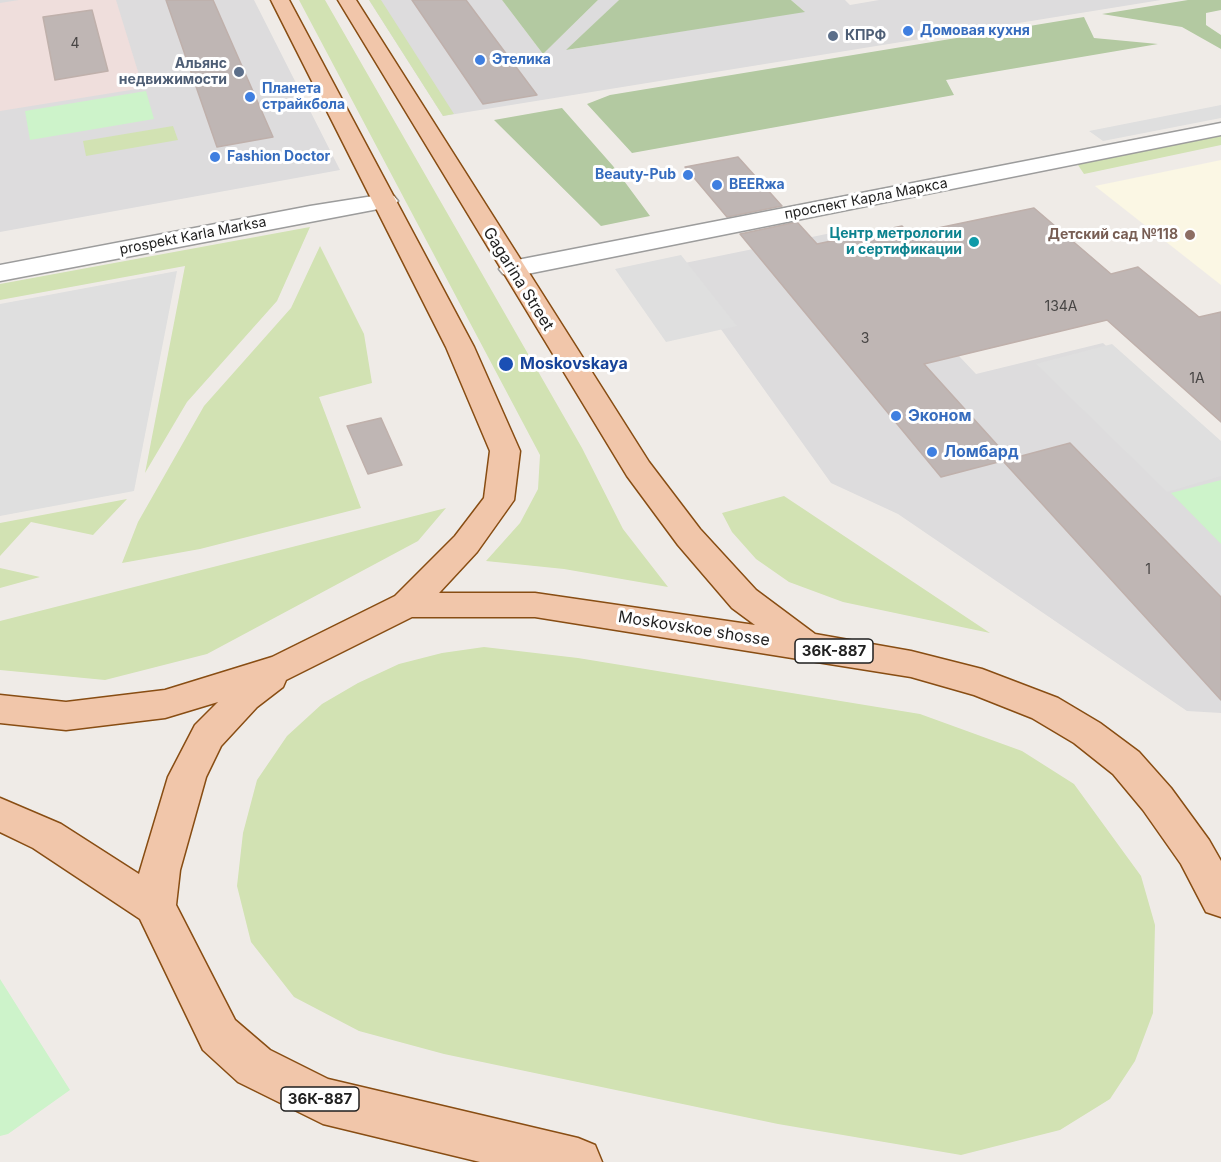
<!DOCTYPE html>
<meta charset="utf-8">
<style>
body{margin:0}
canvas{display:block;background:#efebe7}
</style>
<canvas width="1221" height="1162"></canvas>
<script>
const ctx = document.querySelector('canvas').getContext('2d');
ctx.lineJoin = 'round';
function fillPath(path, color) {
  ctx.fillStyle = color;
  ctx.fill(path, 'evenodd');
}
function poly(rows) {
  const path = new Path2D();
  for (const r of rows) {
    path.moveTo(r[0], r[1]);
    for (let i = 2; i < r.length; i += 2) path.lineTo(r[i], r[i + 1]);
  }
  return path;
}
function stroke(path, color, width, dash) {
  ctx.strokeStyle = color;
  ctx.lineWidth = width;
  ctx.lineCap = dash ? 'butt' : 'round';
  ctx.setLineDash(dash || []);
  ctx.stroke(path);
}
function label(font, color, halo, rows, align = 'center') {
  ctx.font = font + ' Inter,sans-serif';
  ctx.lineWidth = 6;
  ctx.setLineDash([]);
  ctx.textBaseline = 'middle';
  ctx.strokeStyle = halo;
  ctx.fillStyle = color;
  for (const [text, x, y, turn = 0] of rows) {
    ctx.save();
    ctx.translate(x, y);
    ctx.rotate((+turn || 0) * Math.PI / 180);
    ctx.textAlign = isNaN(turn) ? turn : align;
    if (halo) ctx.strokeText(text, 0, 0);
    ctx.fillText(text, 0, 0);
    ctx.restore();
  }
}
fillPath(poly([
 [0,0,254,0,340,170,0,232],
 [369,0,502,0,543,54,598,0,619,0,567,50,804,11,791,0,845,0,850,5,879,0,1161,0,443,116],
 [841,231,976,374,1103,343,1221,452,1221,713,1187,711,898,514,831,483,675,265]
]), '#dddcdd');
fillPath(poly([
 [1221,160,1221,285,1095,186,1202,164]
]), '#fbf7e4');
fillPath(poly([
 [19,0,116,0,143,88,0,111,0,3]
]), '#efdedc');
fillPath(poly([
 [299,0,325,0,582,448,623,529,668,587,564,569,486,561,520,523,538,489,540,455],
 [369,0,381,0,454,114,443,116],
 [173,126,178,140,86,156,83,141],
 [1221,134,1221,145,1084,174,1078,165,1082,162],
 [310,227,277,301,187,402,145,473,185,266,0,300,0,284],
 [320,246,364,334,372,383,319,397,361,508,200,549,122,563,138,522,204,406,291,308],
 [784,496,990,633,843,602,789,582,756,559,732,532,722,513],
 [127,499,93,535,31,522,0,556,0,523],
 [446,508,418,541,207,654,105,680,0,670,0,621],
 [0,568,40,577,0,588],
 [484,647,578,658,920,714,1022,751,1074,784,1141,876,1155,925,1153,1013,1135,1061,1110,1099,1060,1130,961,1155,778,1124,444,1054,359,1031,294,997,251,942,237,886,243,833,257,780,287,736,322,704,358,683,399,664,442,653]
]), '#d2e2b3');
fillPath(poly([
 [502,0,598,0,543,54],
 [619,0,791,0,805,12,566,50],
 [1188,0,1221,0,1221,10,1206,13,1206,25,1221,35,1221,49,1182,27,1102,14],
 [1084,17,1094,38,1158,44,946,80,954,95,632,153,587,104,610,95],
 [562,108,613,166,650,216,601,226,494,120]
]), '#b3c9a1');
fillPath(poly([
 [146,91,154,119,30,140,25,111],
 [1221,480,1221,544,1171,493],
 [0,979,70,1090,8,1134,0,1136]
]), '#cdf3ca');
fillPath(poly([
 [1221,105,1221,118,1103,141,1089,131],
 [681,255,737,326,666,342,615,269],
 [177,271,134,491,0,516,0,304],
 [1112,344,1221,441,1221,476,1167,492,1036,364]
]), '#dfdfdf');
const building = poly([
 [166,0,213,0,273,137,217,147,166,0],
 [412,0,466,0,537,95,483,104,412,0],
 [92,10,108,71,55,80,43,17,92,10],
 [738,157,782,206,727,217,685,167,738,157],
 [1034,208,1111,274,1138,267,1199,317,1221,312,1221,422,1107,320,924,364,1010,459,1070,443,1221,597,1221,700,1003,461,1006,460,941,477,740,234,797,222,817,244,902,226,909,234,1034,208],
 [381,418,402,465,368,474,347,426,381,418]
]);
fillPath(building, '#bfb6b4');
stroke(building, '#bfb0ab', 1.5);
const minor = poly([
 [1221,123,1221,135,512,277,503,274,499,269,503,264,512,261,1221,123],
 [386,194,394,196,398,201,394,206,0,281,0,265,310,206,386,194]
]);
const major = poly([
 [271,0,289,0,474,347,520,451,514,500,477,552,439,593,535,593,755,625,732,608,678,545,627,476,338,0,356,0,649,462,700,529,756,590,815,634,911,651,982,669,1058,698,1100,723,1139,752,1171,788,1209,840,1221,861,1221,917,1206,912,1181,864,1143,810,1113,774,1074,743,1032,718,974,695,911,677,535,617,412,617,286,680,283,687,257,707,221,746,206,777,180,870,176,905,235,1020,270,1050,328,1079,578,1138,595,1145,602,1162,480,1162,323,1124,238,1082,203,1050,140,919,33,848,0,832,0,798,61,824,139,874,168,777,195,725,218,702,165,718,66,730,0,723,0,695,66,702,165,690,272,657,395,596,455,536,484,498,490,451,446,347,271,0]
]);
stroke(minor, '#9c9c9c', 3);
stroke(major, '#884d13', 3);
fillPath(minor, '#fff');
fillPath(major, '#f1c6aa');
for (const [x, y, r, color] of [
 [908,31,6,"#3f7fe0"],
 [833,36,6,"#5c6f8a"],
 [480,60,6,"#3f7fe0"],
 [239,72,6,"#5c6f8a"],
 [250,97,6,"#3f7fe0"],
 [215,157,6,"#3f7fe0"],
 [688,175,6,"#3f7fe0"],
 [717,185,6,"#3f7fe0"],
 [1190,235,6,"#8d6e63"],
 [974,242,6,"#0f9aa8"],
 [506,364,8,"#1a4fb4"],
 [896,416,6,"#3f7fe0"],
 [932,452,6,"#3f7fe0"]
]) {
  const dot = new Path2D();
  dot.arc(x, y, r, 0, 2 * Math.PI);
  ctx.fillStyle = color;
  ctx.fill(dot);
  stroke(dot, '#fff', 2);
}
label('bold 14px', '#366cbe', '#fff', [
 ["Домовая кухня",920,31],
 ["Этелика",492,60],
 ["Планета",262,89],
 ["страйкбола",262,105],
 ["Fashion Doctor",227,157],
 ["Beauty-Pub",676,175,"right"],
 ["BEERжа",729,185]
], 'left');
label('bold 14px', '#4e5e75', '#fff', [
 ["КПРФ",845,36],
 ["Альянс",227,64,"right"],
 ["недвижимости",227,80,"right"]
], 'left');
label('14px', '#474544', null, [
 ["4",75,44],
 ["134А",1061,307],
 ["3",865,339],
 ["1А",1197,379],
 ["1",1148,570]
]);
label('14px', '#1f1f1f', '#fff', [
 ["проспект Карла Маркса",866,199,-11],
 ["prospekt Karla Marksa",193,236,-11]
]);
label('bold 14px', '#0d838f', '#fff', [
 ["Центр метрологии",962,234],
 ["и сертификации",962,250]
], 'right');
label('bold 14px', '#785e54', '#fff', [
 ["Детский сад №118",1178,235]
], 'right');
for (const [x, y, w] of [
 [834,651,78],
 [320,1099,78]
]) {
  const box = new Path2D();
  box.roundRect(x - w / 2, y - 12, w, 24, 4.5);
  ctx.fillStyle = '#fff';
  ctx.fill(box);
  stroke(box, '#1f1f1f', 1.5);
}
label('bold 15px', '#1f1f1f', null, [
 ["36К-887",834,651],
 ["36К-887",320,1099]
]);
label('16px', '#1f1f1f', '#fff', [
 ["Gagarina Street",518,279,58],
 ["Moskovskoe shosse",694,629,9]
]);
label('bold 16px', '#164399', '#fff', [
 ["Moskovskaya",520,364]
], 'left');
label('bold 16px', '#366cbe', '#fff', [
 ["Эконом",908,416],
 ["Ломбард",944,452]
], 'left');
</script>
